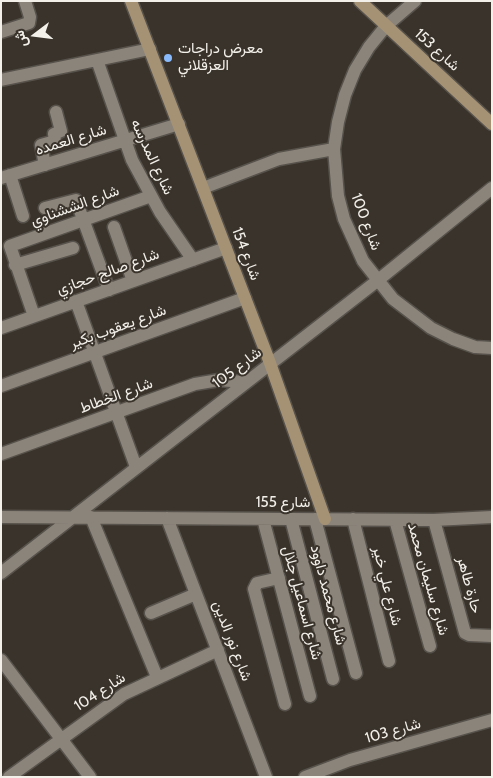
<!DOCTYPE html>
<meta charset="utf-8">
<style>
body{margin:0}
#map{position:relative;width:493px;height:778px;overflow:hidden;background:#39332b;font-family:Cabin,Vazirmatn,sans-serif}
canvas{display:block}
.frame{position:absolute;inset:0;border:2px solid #f3f0ea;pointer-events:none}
.north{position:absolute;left:10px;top:10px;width:50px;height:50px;-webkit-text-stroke:4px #39332b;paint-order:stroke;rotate:255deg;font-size:14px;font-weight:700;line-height:20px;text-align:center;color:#f3f0ea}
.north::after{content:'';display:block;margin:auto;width:18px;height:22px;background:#f3f0ea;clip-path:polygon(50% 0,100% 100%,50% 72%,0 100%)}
</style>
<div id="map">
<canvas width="493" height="778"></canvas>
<div class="frame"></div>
<div class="north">ش</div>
</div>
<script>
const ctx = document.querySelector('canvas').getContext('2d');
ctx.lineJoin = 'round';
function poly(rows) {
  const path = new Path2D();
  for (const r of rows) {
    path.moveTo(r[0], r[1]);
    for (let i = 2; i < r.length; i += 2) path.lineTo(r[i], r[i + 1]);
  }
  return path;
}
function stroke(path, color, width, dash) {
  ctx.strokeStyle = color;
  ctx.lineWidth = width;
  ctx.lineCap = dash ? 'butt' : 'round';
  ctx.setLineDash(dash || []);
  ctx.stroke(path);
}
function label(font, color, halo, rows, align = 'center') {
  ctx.font = font + ' Cabin,Vazirmatn,sans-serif';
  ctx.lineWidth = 4;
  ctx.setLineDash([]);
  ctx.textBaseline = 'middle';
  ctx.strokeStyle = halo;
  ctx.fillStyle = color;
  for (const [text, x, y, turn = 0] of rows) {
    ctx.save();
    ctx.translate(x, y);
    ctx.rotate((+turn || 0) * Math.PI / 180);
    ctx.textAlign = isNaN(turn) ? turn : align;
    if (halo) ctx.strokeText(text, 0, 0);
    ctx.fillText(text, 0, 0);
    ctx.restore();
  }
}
const street = poly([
 [415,1,386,26,369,47,355,70,345,95,338,122,334,149,338,196,344,219,363,261,393,299,431,328,453,339,475,347,492,348],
 [1,32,29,23,30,17,25,1],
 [97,60,132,160,160,212,193,260],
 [1,80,150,49],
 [45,165,41,145,55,141,54,134,61,131,56,112],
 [10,175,23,216],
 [1,178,179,124],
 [203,188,279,159,334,149],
 [45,208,76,200,109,290],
 [114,227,133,281],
 [15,265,73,248],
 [76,301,136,467],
 [34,316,10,246,151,196],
 [1,328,226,248],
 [1,386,245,298],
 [1,454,195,384,219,380,244,382],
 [1,517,434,520,492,517],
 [91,517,157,677],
 [167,518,266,777],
 [263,519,310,696],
 [291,519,333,679],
 [315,519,356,673],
 [353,519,389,661],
 [395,520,430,646],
 [434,520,465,633,469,635,492,636],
 [1,573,377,281,492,188],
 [279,578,257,583,254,589,285,704],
 [151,613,196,594],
 [1,660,90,777],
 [9,777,124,694,218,650],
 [305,777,350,760,492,720]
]);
const secondary = poly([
 [131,1,270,363,325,519],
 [360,1,492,124]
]);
stroke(street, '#57524b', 15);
stroke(secondary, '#57524b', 15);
stroke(street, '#8b847b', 12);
stroke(secondary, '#a59275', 12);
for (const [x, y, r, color] of [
 [168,58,5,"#89bafc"]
]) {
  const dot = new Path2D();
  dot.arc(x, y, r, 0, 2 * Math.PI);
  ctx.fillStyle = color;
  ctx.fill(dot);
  stroke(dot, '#39332b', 2);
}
label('15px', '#f3f0ea', '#39332b', [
 ["معرض دراجات",178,49],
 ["العزقلاني",178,66]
], 'left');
label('15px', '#f3f0ea', '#39332b', [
 ["شارع 153",437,50,42],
 ["شارع العمده",71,140,-17],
 ["شارع المدرسه",152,157,65],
 ["شارع الششناوي",75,206,-20],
 ["شارع 100",366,222,69],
 ["شارع 154",246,254,69],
 ["شارع صالح حجازي",108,272,-20],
 ["شارع يعقوب بكير",118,327,-20],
 ["شارع 105",237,368,-37],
 ["شارع الخطاط",116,396,-20],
 ["شارع 155",283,503],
 ["شارع سليمان محمد",428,579,74],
 ["حارة طاهر",469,585,75],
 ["شارع علي خير",387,586,76],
 ["شارع محمد داوود",328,595,75],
 ["شارع اسماعيل جلال",302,603,75],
 ["شارع نور الدين",232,641,69],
 ["شارع 104",100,692,-33],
 ["شارع 103",393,731,-16]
]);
</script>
